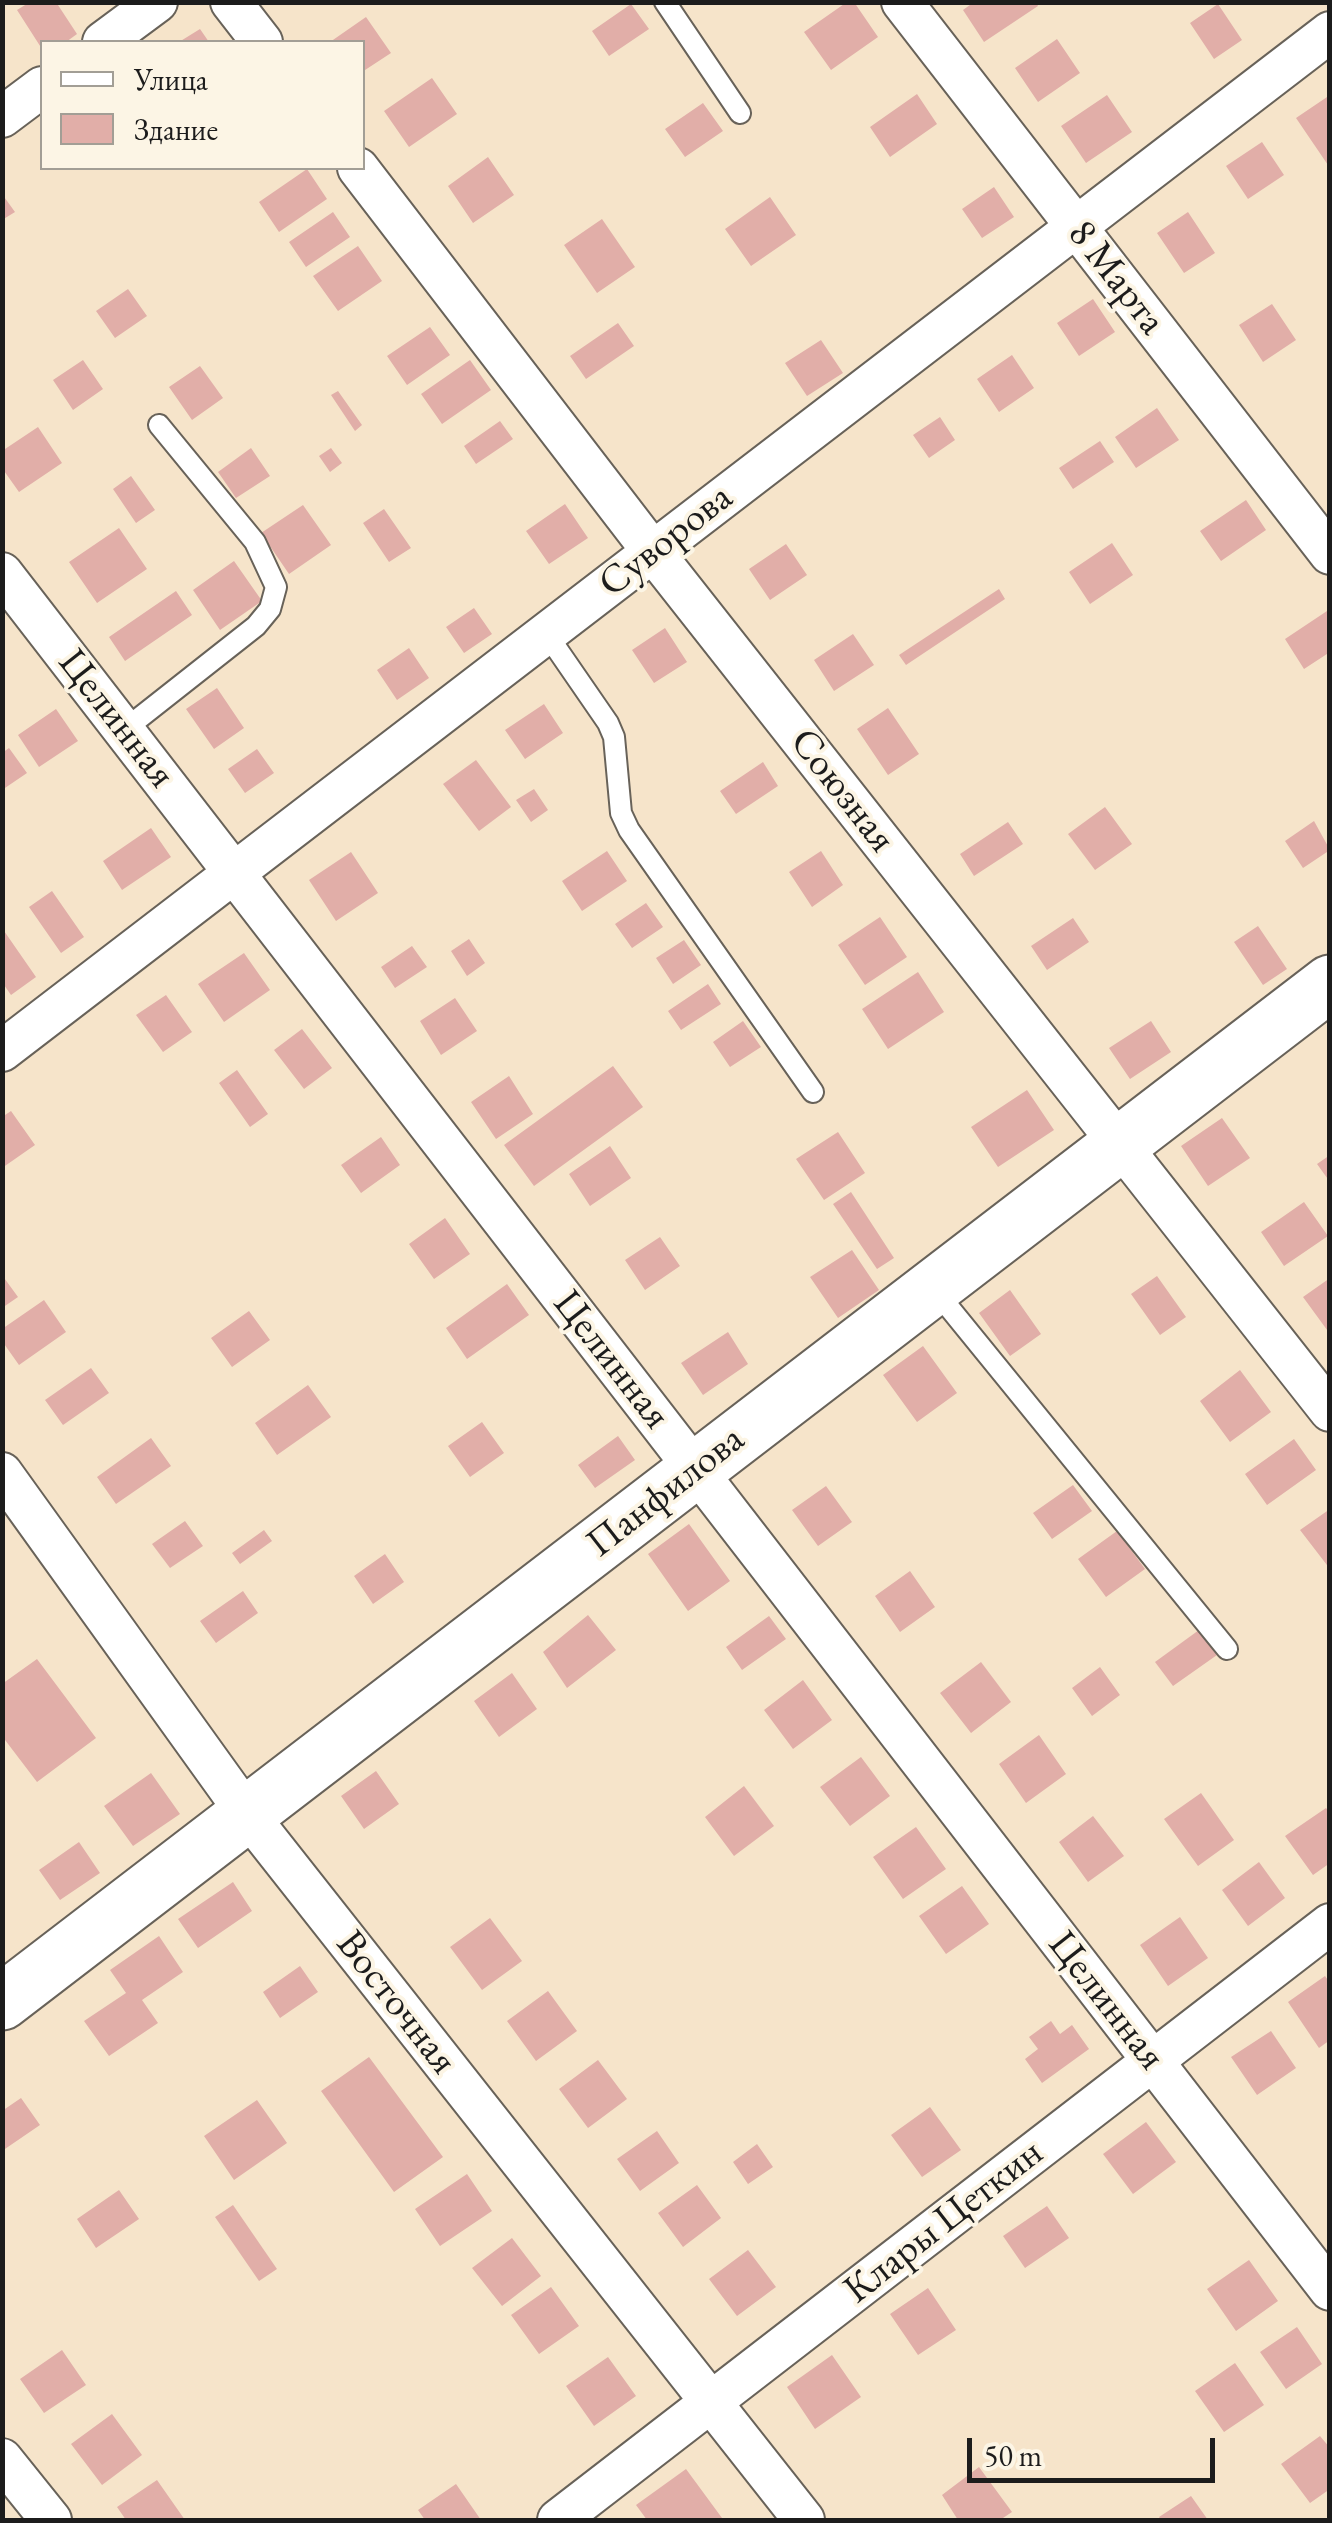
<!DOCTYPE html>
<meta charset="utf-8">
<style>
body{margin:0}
#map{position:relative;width:1332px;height:2523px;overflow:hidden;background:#f6e4ca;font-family:"EB Garamond",serif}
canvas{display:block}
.frame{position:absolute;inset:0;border:5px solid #1c1c1c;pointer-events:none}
.legend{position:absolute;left:40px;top:40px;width:325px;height:130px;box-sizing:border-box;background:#fcf5e5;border:2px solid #a29e95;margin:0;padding:12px 18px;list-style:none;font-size:30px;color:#1c1c1c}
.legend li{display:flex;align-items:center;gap:20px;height:50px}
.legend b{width:50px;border:2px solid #a29e95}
.scale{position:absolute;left:967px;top:2438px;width:248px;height:45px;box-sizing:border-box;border:5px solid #1c1c1c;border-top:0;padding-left:12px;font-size:30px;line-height:35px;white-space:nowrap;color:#1c1c1c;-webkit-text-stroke:8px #fcf5e5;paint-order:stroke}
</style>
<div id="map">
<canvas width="1332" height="2523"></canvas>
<div class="frame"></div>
<ul class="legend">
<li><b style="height:12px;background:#fff"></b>Улица</li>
<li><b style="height:28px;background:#e1aea8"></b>Здание</li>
</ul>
<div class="scale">50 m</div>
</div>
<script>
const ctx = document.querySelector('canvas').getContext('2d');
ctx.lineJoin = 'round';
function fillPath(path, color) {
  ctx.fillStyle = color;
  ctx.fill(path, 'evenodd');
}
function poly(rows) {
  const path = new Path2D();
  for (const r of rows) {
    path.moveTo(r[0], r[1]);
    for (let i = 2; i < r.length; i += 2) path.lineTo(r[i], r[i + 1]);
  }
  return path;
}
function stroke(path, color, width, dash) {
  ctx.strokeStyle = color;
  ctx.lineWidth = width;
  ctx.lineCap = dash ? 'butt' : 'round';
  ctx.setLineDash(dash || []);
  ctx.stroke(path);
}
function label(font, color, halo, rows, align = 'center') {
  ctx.font = font + ' "EB Garamond",serif';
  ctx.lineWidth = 8;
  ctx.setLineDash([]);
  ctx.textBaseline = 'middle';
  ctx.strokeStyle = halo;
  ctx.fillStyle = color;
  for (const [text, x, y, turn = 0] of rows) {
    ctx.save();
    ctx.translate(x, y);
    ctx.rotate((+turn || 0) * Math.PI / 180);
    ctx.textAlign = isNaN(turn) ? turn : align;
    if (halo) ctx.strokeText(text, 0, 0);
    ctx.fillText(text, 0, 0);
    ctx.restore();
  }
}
fillPath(poly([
 [30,2,56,2,77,34,66,42,42,42,42,49,17,10],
 [847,2,854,2,878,37,831,70,804,32],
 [974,2,1036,2,1038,6,984,42,963,10],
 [631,4,649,29,609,56,592,31],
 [1218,4,1242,40,1214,59,1190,23],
 [366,17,391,53,362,72,362,42,330,42],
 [200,29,209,42,179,42],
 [1057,39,1080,73,1038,102,1015,68],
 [432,78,457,114,409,147,384,111],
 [917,94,937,124,890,157,870,127],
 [1107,95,1132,132,1086,163,1061,126],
 [1330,95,1330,168,1296,118],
 [703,103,723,131,685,157,665,129],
 [1262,142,1284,175,1248,199,1226,166],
 [488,157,514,195,473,223,448,186],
 [307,169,327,199,279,232,259,202],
 [994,187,1014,217,982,238,962,209],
 [2,194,15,212,2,220],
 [770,197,796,235,751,266,725,229],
 [333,212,350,237,306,267,289,242],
 [1188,212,1215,253,1184,273,1157,233],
 [602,219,635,267,597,293,564,245],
 [358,246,382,281,338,311,313,276],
 [128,289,147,316,115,338,96,311],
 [1093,299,1115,332,1079,356,1057,323],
 [1272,304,1296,340,1263,362,1239,325],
 [618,323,634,346,586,379,570,356],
 [430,327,450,355,407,385,387,356],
 [821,340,843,373,807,396,785,363],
 [1012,355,1034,388,999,412,977,379],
 [83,360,103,389,73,410,53,380],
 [470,360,491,390,442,424,421,394],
 [200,366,223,398,192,420,169,387],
 [338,391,362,425,355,431,331,395],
 [1157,408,1179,440,1136,468,1115,437],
 [940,417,955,440,929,458,913,435],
 [500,421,513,439,476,464,464,446],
 [38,427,62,463,19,492,2,468,2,451],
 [1100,441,1114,462,1073,489,1059,468],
 [251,448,270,476,236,498,218,472],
 [331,448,342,463,330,472,319,456],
 [131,476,155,510,136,523,113,489],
 [1246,500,1266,530,1221,561,1200,531],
 [565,504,588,538,549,564,526,531],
 [303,505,331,545,289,574,261,533],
 [384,509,411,548,389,562,363,523],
 [119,528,147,569,97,603,69,562],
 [1112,543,1133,575,1090,604,1069,572],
 [786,544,807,575,770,600,749,569],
 [234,561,262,601,220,630,193,590],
 [999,589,1005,599,906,665,899,655],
 [176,591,192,615,125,661,109,637],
 [474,608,492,634,464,653,446,627],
 [1330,609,1330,652,1304,669,1285,639],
 [665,628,687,662,654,683,632,650],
 [853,634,874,665,834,691,814,660],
 [409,648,429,678,397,700,377,670],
 [217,688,244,728,214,749,186,709],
 [544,704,563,733,525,759,505,730],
 [888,708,919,754,888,775,857,729],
 [56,709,78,741,39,767,18,735],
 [9,748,27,773,2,790,2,753],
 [257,749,274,773,245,793,228,769],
 [476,760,511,807,479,831,443,784],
 [763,762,778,786,736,814,720,791],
 [534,789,548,810,531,822,516,800],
 [1105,807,1132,844,1095,870,1068,834],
 [1314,821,1330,850,1303,868,1285,841],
 [1008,822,1023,844,974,876,960,854],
 [151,828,171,857,122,890,103,861],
 [607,851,627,881,582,911,562,881],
 [821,851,843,885,812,907,789,872],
 [351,852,378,893,336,921,309,880],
 [52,891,84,937,61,953,29,907],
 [646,903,663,927,632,948,615,924],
 [880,917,907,957,865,985,838,945],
 [1073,918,1089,942,1047,970,1031,946],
 [1258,926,1287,969,1263,985,1234,942],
 [2,928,36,977,11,995,2,982],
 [469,939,485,963,467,976,451,951],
 [684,940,701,965,673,984,656,958],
 [412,946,427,967,395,988,381,967],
 [244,953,270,990,224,1022,198,984],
 [918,972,944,1012,888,1049,862,1009],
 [708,984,721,1004,681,1030,668,1011],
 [166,995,192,1032,163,1052,136,1015],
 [455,998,477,1031,441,1055,420,1021],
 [743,1021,761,1047,730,1067,713,1042],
 [1151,1021,1171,1052,1130,1079,1109,1048],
 [302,1029,332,1068,304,1089,274,1050],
 [613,1066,643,1107,534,1186,504,1145],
 [237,1070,268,1114,250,1127,219,1083],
 [509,1076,533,1114,496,1139,471,1102],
 [1027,1090,1054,1130,998,1167,971,1127],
 [11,1111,35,1145,2,1168,2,1117],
 [1222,1118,1250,1158,1208,1186,1181,1146],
 [838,1132,865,1173,824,1200,796,1159],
 [381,1137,400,1165,361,1193,341,1165],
 [610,1146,631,1178,590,1206,569,1174],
 [1330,1155,1330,1182,1317,1164],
 [851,1192,894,1258,877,1269,833,1204],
 [1304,1202,1328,1236,1284,1266,1261,1232],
 [445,1218,470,1254,434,1279,409,1244],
 [660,1237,680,1266,645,1290,625,1260],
 [852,1250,879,1290,838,1318,810,1277],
 [2,1275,18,1297,2,1308],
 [1157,1276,1186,1317,1160,1335,1131,1294],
 [1330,1278,1330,1334,1303,1297],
 [507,1284,529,1315,467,1359,446,1328],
 [1010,1290,1041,1334,1010,1356,979,1313],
 [44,1300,66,1332,19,1365,2,1341,2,1329],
 [249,1311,270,1340,232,1367,211,1338],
 [728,1332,748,1364,703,1395,681,1363],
 [923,1346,957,1393,917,1422,883,1375],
 [91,1368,109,1393,63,1425,45,1400],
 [1240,1370,1271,1412,1230,1442,1200,1401],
 [308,1385,331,1417,277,1455,255,1423],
 [482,1422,504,1453,470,1477,448,1446],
 [618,1436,635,1460,595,1488,578,1465],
 [151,1438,171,1466,116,1504,97,1477],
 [1294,1439,1316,1470,1267,1505,1245,1474],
 [1073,1485,1092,1511,1052,1539,1033,1513],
 [826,1486,852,1522,818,1546,792,1510],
 [1330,1509,1330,1569,1300,1530],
 [185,1521,203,1546,170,1568,152,1544],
 [689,1524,730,1581,688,1611,648,1554],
 [264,1530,272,1541,240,1564,232,1553],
 [1117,1531,1145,1569,1106,1597,1078,1559],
 [385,1554,404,1582,373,1604,354,1576],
 [910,1571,935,1607,900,1632,875,1596],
 [243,1591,258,1613,216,1643,200,1621],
 [588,1615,616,1650,567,1688,543,1652],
 [769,1616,786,1639,742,1670,726,1647],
 [1199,1630,1217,1655,1173,1686,1155,1662],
 [37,1659,96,1738,37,1782,2,1736,2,1684],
 [981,1662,1011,1702,971,1733,940,1693],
 [1100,1667,1120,1695,1092,1716,1072,1688],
 [512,1673,537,1709,499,1737,474,1701],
 [803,1680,832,1720,793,1749,764,1710],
 [1039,1735,1066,1774,1026,1803,999,1764],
 [861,1757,890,1796,850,1826,820,1787],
 [376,1771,399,1804,364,1829,341,1796],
 [151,1773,180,1814,133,1846,104,1806],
 [744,1786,774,1826,734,1856,705,1817],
 [1201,1793,1234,1840,1198,1866,1164,1819],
 [1326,1808,1330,1813,1330,1863,1313,1875,1285,1836],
 [1093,1816,1124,1856,1088,1882,1059,1842],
 [916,1827,946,1869,903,1899,873,1857],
 [79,1842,100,1873,60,1900,39,1870],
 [1259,1862,1285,1898,1248,1926,1222,1890],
 [233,1882,252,1911,198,1948,178,1919],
 [962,1886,989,1924,946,1954,919,1916],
 [1180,1917,1208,1958,1168,1986,1140,1945],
 [490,1918,522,1961,482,1990,450,1947],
 [159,1936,183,1972,142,2000,158,2023,109,2056,84,2021,126,1993,110,1970],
 [300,1966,318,1992,280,2018,263,1992],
 [1325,1976,1330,1983,1330,2040,1319,2048,1288,2002],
 [548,1991,577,2031,536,2061,507,2021],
 [1051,2021,1060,2034,1072,2025,1089,2049,1042,2083,1025,2059,1038,2049,1029,2037],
 [1271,2031,1296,2068,1257,2095,1231,2057],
 [369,2057,443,2157,394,2192,321,2091],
 [598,2060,627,2099,588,2128,559,2089],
 [21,2098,40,2125,2,2151,2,2111],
 [257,2100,287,2143,234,2180,204,2136],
 [930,2107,961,2150,922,2177,891,2135],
 [1146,2122,1176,2162,1133,2194,1103,2154],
 [657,2131,679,2163,640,2191,617,2159],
 [757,2144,773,2167,748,2184,733,2162],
 [467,2174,492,2211,440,2246,415,2209],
 [697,2185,721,2218,683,2247,658,2213],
 [119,2190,139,2219,96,2248,77,2219],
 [233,2205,277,2269,259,2281,215,2217],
 [1047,2206,1069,2238,1025,2268,1003,2236],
 [512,2238,541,2276,502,2306,472,2268],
 [748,2250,776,2287,737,2316,709,2279],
 [1249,2260,1278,2301,1236,2331,1207,2289],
 [551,2287,579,2326,539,2354,511,2315],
 [928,2288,956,2330,918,2355,890,2314],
 [1297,2327,1322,2364,1286,2389,1260,2352],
 [62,2350,86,2385,44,2413,20,2379],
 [832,2355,861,2397,815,2429,787,2387],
 [608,2357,636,2396,594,2426,566,2386],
 [1235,2363,1264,2405,1224,2432,1195,2391],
 [112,2414,142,2455,102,2485,71,2444],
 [1320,2436,1330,2448,1330,2489,1310,2503,1281,2464],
 [979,2467,1012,2512,1000,2520,958,2520,942,2495],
 [686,2469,722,2518,647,2520,636,2505],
 [157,2480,185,2520,126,2520,117,2507],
 [456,2484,481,2520,425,2520,418,2510],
 [1191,2496,1208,2520,1161,2520,1159,2517]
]), '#e1aea8');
const lane = poly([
 [665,2,740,113],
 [546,633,608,723,614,737,621,813,629,830,813,1092],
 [124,730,256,626,270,609,276,587,255,542,159,425],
 [934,1289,1227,1649]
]);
const street = poly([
 [231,2,262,42],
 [902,2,1330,554],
 [103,42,157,2],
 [2,117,42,87],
 [358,168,653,552,1330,1411],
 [2,573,1330,2290],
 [2,1051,1330,32],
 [2,1473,247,1814,804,2520],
 [2,2459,51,2520],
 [558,2520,1330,1924]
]);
const secondary = poly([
 [2,2002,1330,983]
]);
stroke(lane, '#686259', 24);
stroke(street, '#686259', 44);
stroke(secondary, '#686259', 59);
stroke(lane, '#fff', 20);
stroke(street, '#fff', 40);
stroke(secondary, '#fff', 55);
label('40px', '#1c1c1c', '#fcf5e5', [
 ["8 Марта",1116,278,52],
 ["Суворова",666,541,-38],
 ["Целинная",116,719,52],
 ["Союзная",842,791,52],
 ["Целинная",611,1360,52],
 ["Панфилова",666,1492,-38],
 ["Целинная",1106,2001,52],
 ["Восточная",396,2003,52],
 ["Клары Цеткин",944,2222,-38]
]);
</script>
